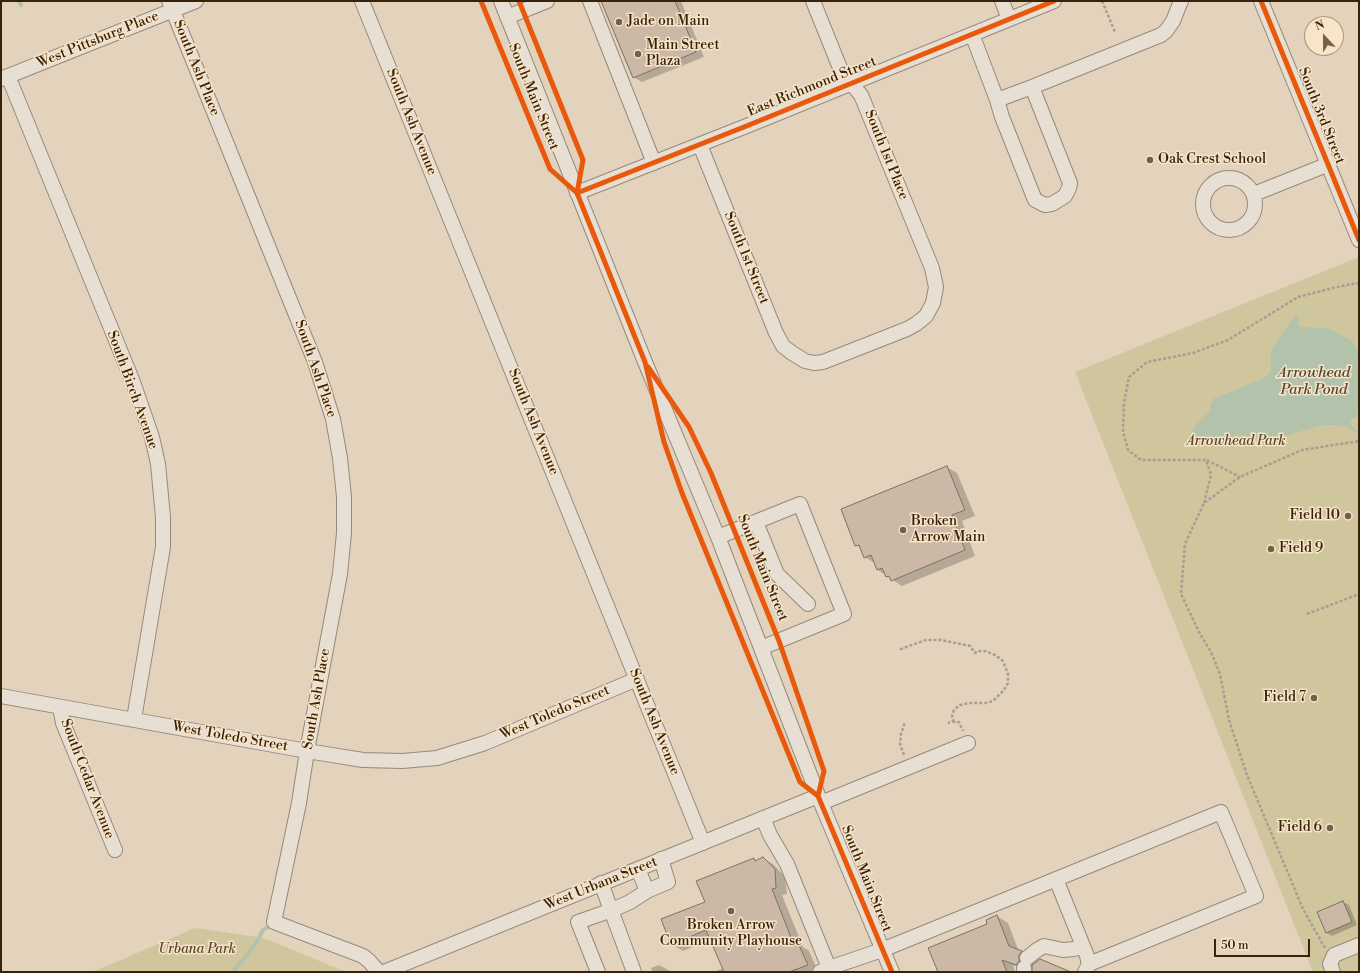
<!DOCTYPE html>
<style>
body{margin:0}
#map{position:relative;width:1360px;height:973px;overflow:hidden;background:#e3d3bc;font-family:"Libre Bodoni",serif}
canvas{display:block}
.frame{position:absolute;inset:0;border:2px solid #382209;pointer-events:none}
.north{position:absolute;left:1304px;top:16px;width:40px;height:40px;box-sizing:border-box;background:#f7e4c9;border:1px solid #ab967c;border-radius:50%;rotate:338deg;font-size:11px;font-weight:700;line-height:16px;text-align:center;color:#382209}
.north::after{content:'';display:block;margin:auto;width:14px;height:18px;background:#746048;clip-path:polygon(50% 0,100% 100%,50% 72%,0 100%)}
.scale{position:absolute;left:1214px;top:939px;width:96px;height:18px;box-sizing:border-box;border:2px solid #382209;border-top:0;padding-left:5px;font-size:12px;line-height:14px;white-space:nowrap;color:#382209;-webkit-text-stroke:3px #f7e4c9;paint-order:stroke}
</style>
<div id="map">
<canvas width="1360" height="973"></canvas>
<div class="frame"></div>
<div class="north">N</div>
<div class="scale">50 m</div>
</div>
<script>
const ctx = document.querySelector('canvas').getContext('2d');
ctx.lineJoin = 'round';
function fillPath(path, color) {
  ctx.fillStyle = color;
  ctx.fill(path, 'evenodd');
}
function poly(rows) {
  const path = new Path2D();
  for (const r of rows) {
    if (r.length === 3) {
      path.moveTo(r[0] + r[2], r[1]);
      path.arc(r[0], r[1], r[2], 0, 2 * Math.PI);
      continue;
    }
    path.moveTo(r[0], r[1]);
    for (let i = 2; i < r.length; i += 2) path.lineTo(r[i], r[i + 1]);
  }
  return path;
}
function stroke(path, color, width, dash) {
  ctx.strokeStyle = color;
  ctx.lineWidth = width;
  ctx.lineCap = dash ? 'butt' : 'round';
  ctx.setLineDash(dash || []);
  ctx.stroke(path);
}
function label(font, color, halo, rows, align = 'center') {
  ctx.font = font + ' "Libre Bodoni",serif';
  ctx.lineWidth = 3;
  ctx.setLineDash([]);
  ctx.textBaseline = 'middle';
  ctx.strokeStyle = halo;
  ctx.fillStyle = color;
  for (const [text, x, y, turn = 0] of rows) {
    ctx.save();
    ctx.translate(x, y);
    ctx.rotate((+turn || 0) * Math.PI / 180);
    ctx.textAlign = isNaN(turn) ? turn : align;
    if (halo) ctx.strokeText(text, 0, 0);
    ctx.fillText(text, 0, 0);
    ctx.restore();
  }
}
fillPath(poly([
 [1359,257,1359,972,1313,972,1075,372],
 [195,928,264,938,346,972,93,972]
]), '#cfc69e');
fillPath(poly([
 [1296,314,1299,319,1299,327,1328,328,1352,341,1359,354,1359,406,1356,417,1350,419,1351,425,1357,431,1359,434,1348,428,1336,425,1322,425,1284,436,1252,438,1237,434,1223,441,1204,443,1196,441,1191,434,1198,423,1209,412,1213,399,1264,378,1271,371,1271,350]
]), '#b2c2ab');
fillPath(poly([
 [602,1,681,1,704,57,642,82,633,77],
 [947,467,957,473,975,516,962,521,975,556,902,586,878,570,875,563,864,557,861,548,856,545],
 [763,858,774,865,785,877,787,894,782,895,803,947,809,951,818,971,714,972,723,968,711,939,683,951,671,944,706,902,754,859,757,861],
 [1343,902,1349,905,1357,925,1332,936,1327,933,1318,912],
 [997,916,1008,923,1019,952,1032,959,1030,962,1030,968,1028,971,1013,965,1015,972,939,972],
 [659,965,670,971,670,972,653,972,651,968]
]), '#0003');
stroke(poly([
 [19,1,21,5],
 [233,972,255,945,263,930,273,924]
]), '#b2c2ab', 4);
const building = poly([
 [601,1,675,1,696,52,633,78,601,1],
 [947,466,965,510,952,515,965,550,891,581,889,576,886,577,882,568,877,570,871,555,864,558,859,545,855,546,841,509,947,466],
 [763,857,775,869,776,888,772,889,794,945,798,943,808,965,789,972,724,972,706,930,671,945,661,919,705,902,696,881,754,858,755,861,763,857],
 [1343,901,1352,922,1326,933,1317,912,1343,901],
 [997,915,1009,946,1022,951,1019,955,1019,961,1016,965,1002,960,1007,972,938,972,928,948,987,924,986,920,997,915],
 [1040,959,1071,972,1032,972,1032,965,1040,959]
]);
fillPath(building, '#ccb8a7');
stroke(building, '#7d7162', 1);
const minor = poly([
 [169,1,315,362,333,419,340,458,344,497,344,533,340,574,307,751,299,803,274,922,363,956,369,961,379,972],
 [362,1,703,843],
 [501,1,645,362,718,537,821,803,892,972],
 [590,1,654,163],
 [1002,1,1009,19],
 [1261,1,1359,240],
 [507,17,547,1],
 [972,34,997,100,1032,87,1161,35,1166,31,1173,21,1181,1],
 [8,76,133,382,152,437,158,464,163,517,163,547,134,719],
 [1,79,196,1],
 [997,100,1002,117,1035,200,1045,205,1052,204,1065,196,1069,188,1070,183,1032,87],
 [700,145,776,333,783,346,792,353,805,361,814,363,823,362,907,329,916,324,926,316,933,303,936,287,932,268,861,95,842,73,813,1],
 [1229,204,26],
 [577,193,744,127,1054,1],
 [1254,194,1329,164],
 [756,522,777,574,808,604],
 [718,537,800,504,844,614,761,648],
 [1,696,307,751,363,760,402,761,437,758,485,743,637,679],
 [60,707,63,723,115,850],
 [821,803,968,743],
 [763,818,770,835,787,864,829,968,820,972],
 [638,869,647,891,668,882,661,859],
 [1056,879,1087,956,1089,964],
 [601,883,634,972],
 [1027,958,1037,950,1044,946,1063,950,1074,949,1083,946],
 [829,968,882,950,1221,812,1256,896,1089,964,1085,972],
 [1024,968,1024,972],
 [384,972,818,796],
 [598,972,578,922,612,910,630,902,647,891],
 [1333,972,1330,964,1334,955,1359,945]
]);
stroke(minor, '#958979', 16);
stroke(poly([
 [1102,1,1115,32],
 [1207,460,1240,477],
 [1204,503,1211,475,1206,460,1141,460,1128,450,1123,431,1124,403,1129,377,1147,362,1193,353,1228,340,1298,297,1341,286,1359,283],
 [1307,614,1359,594],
 [901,650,901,649,909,646,926,640,941,640,970,646,975,653,977,651,985,651,995,655,1003,661,1008,674,1008,683,1004,690,993,701,986,703,969,703,960,705,954,710,952,716,953,721,948,723],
 [953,721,956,723,959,722,963,731],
 [904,755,900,744,901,734,905,722],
 [1358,765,1359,764],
 [1325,948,1303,909,1247,775,1229,720,1220,674,1211,652,1199,632,1181,594,1185,544,1204,503,1240,477,1302,450,1359,441]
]), '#a79d92', 2.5, [3, 2]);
stroke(minor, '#e7dfd4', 14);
stroke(poly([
 [481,1,550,169,577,193,645,362,664,442,682,493,800,782,818,796,892,972],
 [519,1,583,160,577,193],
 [1261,1,1359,240],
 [577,193,744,127,1054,1],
 [648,367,689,427,711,473,779,641,824,771,818,796]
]), '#e8590c', 5);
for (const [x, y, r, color] of [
 [619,22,4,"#746048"],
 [638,54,4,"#746048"],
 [1150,160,4,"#746048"],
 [1348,516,4,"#746048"],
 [903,530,4,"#746048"],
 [1271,549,4,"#746048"],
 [1314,698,4,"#746048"],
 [1330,828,4,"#746048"],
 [731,911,4,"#746048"]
]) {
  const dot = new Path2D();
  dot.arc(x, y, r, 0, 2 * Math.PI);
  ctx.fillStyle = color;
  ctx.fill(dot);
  stroke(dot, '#f7e4c9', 1.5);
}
label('14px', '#382209', '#f7e4c9', [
 ["Jade on Main",627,22],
 ["Main Street",646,46],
 ["Plaza",646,62],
 ["Oak Crest School",1158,160],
 ["Field 10",1340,516,"right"],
 ["Broken",911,522],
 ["Arrow Main",911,538],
 ["Field 9",1279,549],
 ["Field 7",1306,698,"right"],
 ["Field 6",1322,828,"right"],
 ["Broken Arrow",731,926,"center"],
 ["Community Playhouse",731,942,"center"]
], 'left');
label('14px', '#382209', '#f7e4c9', [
 ["West Pittsburg Place",98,40,-22],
 ["South Ash Place",196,68,68],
 ["East Richmond Street",812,87,-22],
 ["South Main Street",533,97,68],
 ["South 3rd Street",1321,116,68],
 ["South Ash Avenue",411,122,68],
 ["South 1st Place",886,155,68],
 ["South 1st Street",746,258,68],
 ["South Ash Place",315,369,71],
 ["South Birch Avenue",132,390,70],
 ["South Ash Avenue",533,422,68],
 ["South Main Street",762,568,68],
 ["South Ash Place",317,699,-80],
 ["West Toledo Street",555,713,-23],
 ["South Ash Avenue",654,722,68],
 ["West Toledo Street",230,737,10],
 ["South Cedar Avenue",87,779,69],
 ["South Main Street",866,879,68],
 ["West Urbana Street",601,884,-22]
]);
label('italic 14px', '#5a4828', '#f7e4c9', [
 ["Arrowhead Park",1236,442],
 ["Urbana Park",197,950]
]);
label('italic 15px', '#514830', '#f7e4c9', [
 ["Arrowhead",1314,373],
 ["Park Pond",1314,390]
]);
</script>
